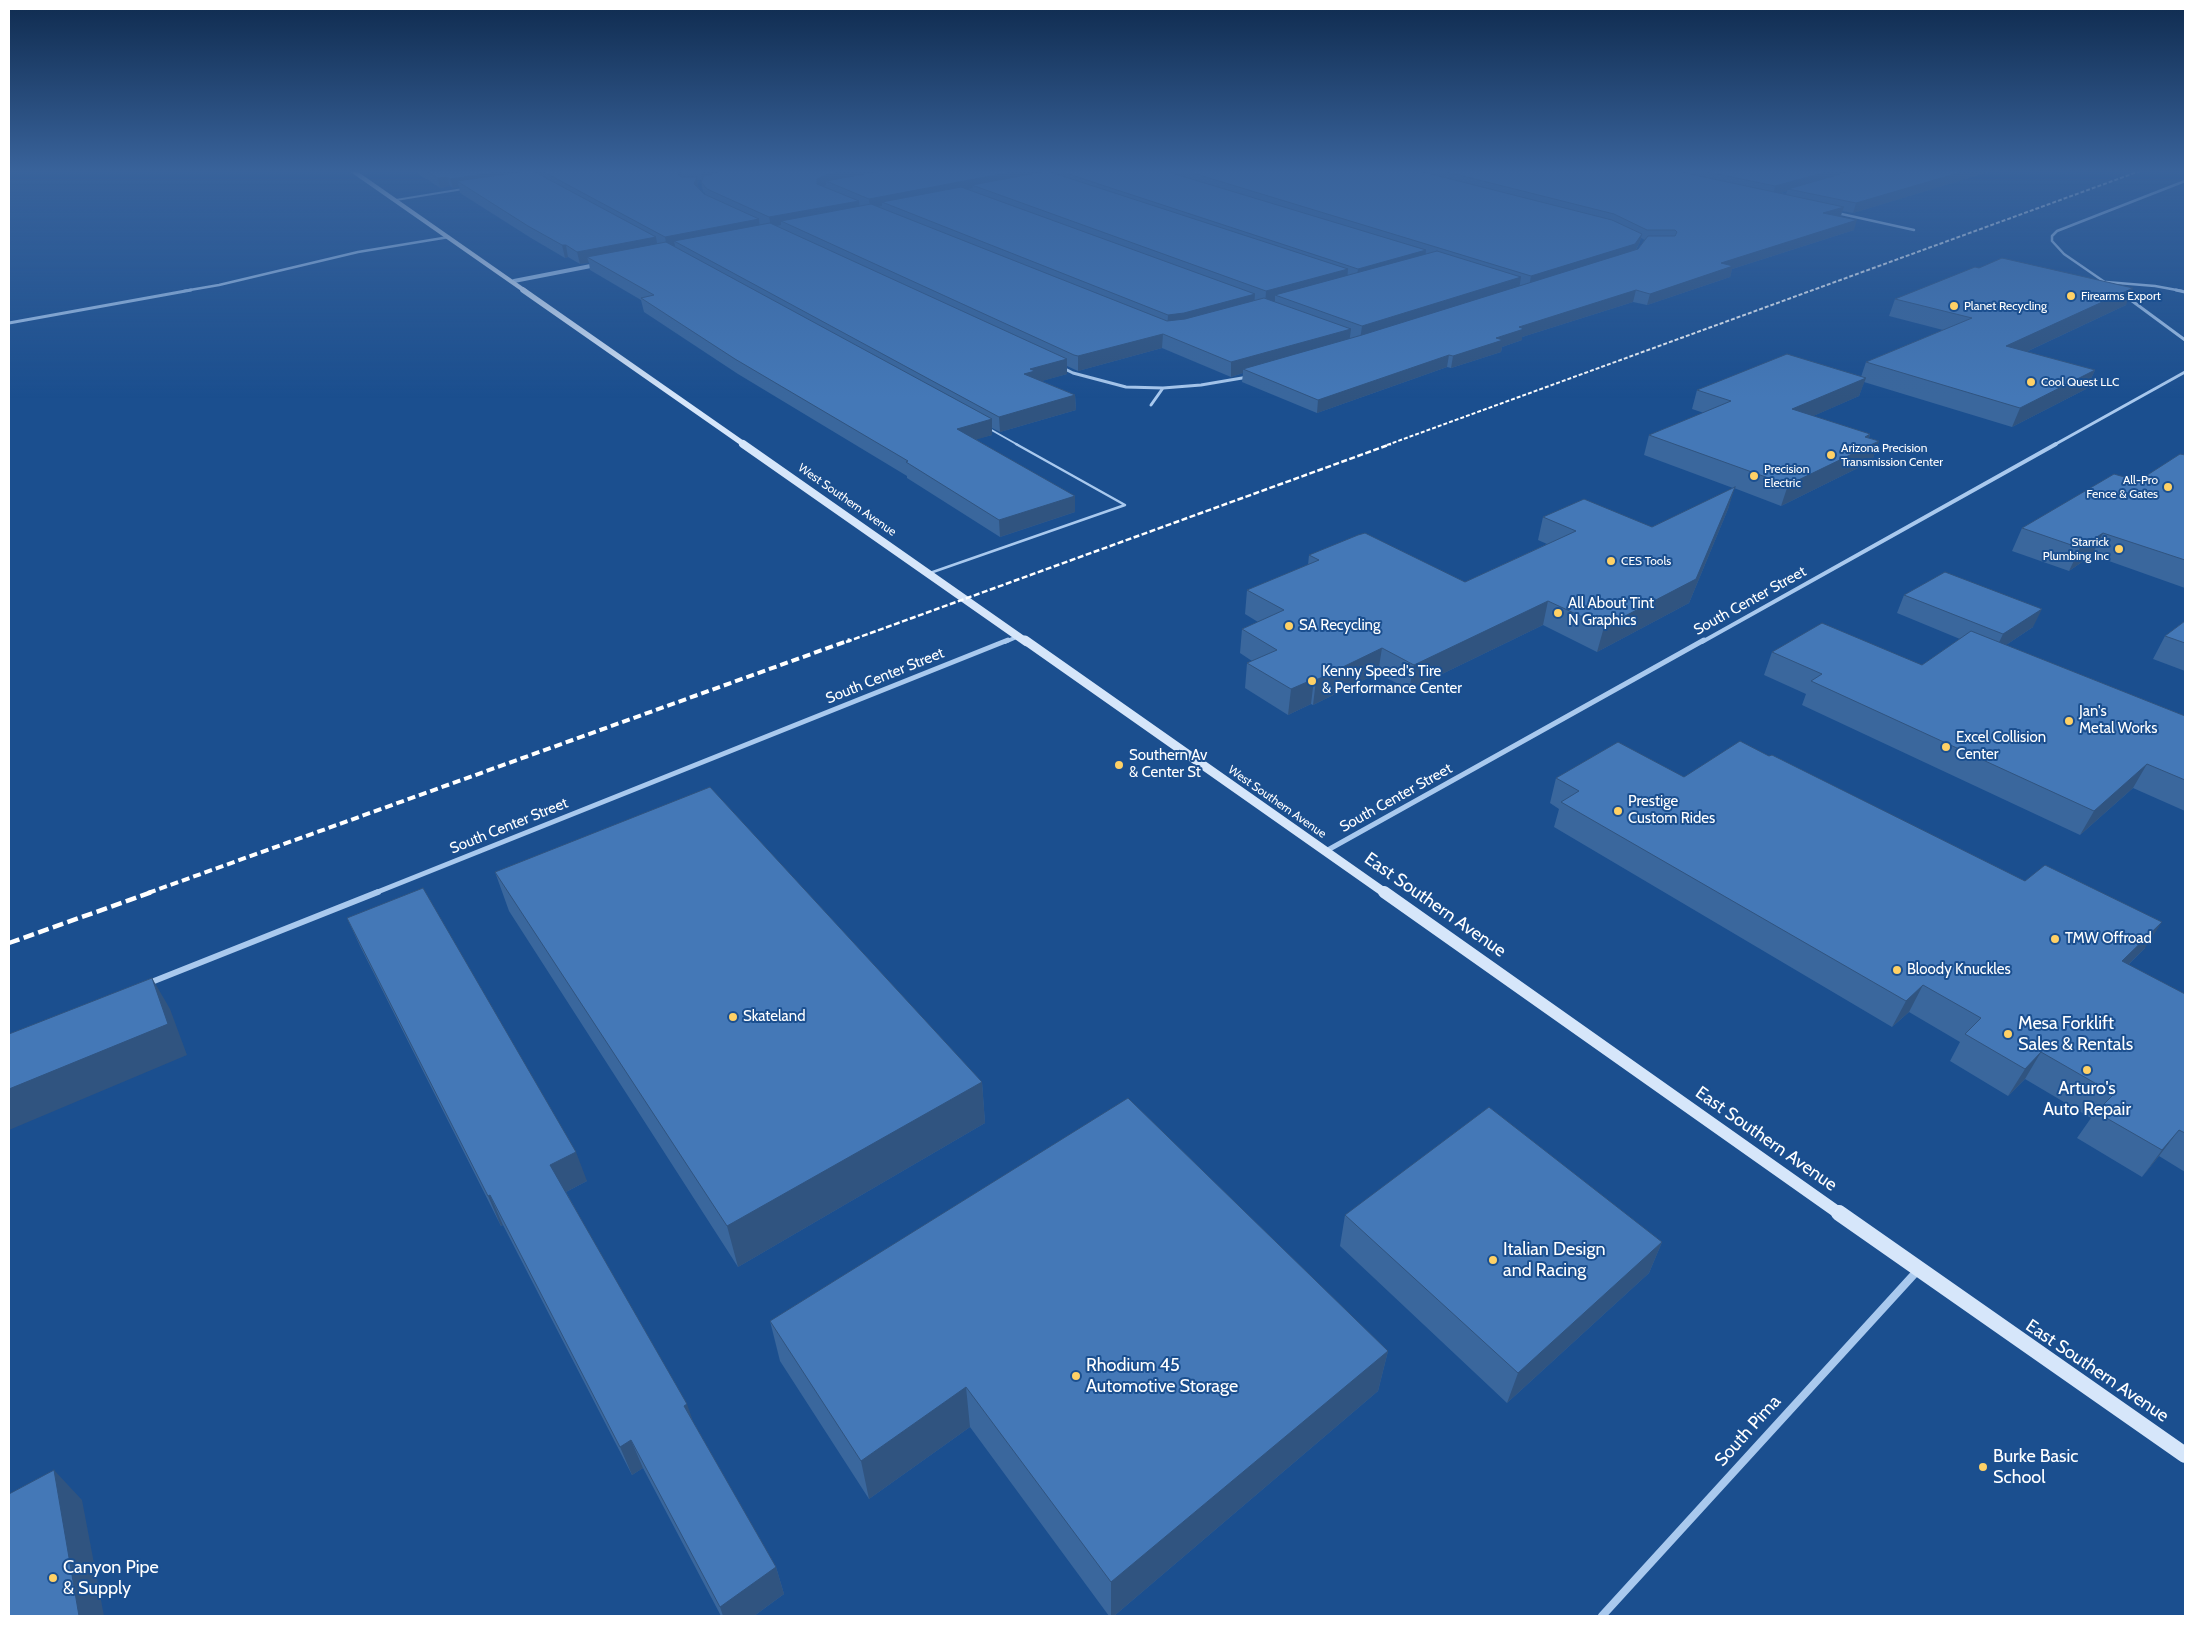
<!DOCTYPE html>
<style>
body{margin:0}
#map{position:relative;width:2194px;height:1625px;overflow:hidden;background:#1b4f8f;font-family:Cabin,sans-serif}
canvas{display:block}
.frame{position:absolute;inset:0;border:10px solid #fff;pointer-events:none}
</style>
<div id="map">
<canvas width="2194" height="1625"></canvas>
<div class="frame"></div>
</div>
<script>
const ctx = document.querySelector('canvas').getContext('2d');
ctx.lineJoin = 'round';
function poly(rows) {
  const path = new Path2D();
  for (const r of rows) {
    path.moveTo(r[0], r[1]);
    for (let i = 2; i < r.length; i += 2) path.lineTo(r[i], r[i + 1]);
  }
  return path;
}
function stroke(path, color, width, dash) {
  ctx.strokeStyle = color;
  ctx.lineWidth = width;
  ctx.lineCap = dash ? 'butt' : 'round';
  ctx.setLineDash(dash || []);
  ctx.stroke(path);
}
function fillPath(path, color) {
  ctx.fillStyle = color;
  ctx.fill(path, 'evenodd');
}
function label(font, color, halo, rows, align = 'center') {
  ctx.font = font + ' Cabin,sans-serif';
  ctx.lineWidth = 4;
  ctx.setLineDash([]);
  ctx.textBaseline = 'middle';
  ctx.strokeStyle = halo;
  ctx.fillStyle = color;
  for (const [text, x, y, turn = 0] of rows) {
    ctx.save();
    ctx.translate(x, y);
    ctx.rotate((+turn || 0) * Math.PI / 180);
    ctx.textAlign = isNaN(turn) ? turn : align;
    if (halo) ctx.strokeText(text, 0, 0);
    ctx.fillText(text, 0, 0);
    ctx.restore();
  }
}
stroke(poly([
 [396,200,463,189],
 [988,428,1018,445]
]), '#a9c9ee', 2);
stroke(poly([
 [930,573,1125,505,1016,444]
]), '#a9c9ee', 2.5);
stroke(poly([
 [1837,213,1914,230],
 [2106,282,2155,286,2182,291],
 [2109,285,2064,254,2052,241,2052,236,2057,231,2185,181],
 [184,291,219,285,358,252,449,237]
]), '#a9c9ee', 2.5);
stroke(poly([
 [2176,290,2185,292],
 [2124,295,2185,340],
 [9,323,191,290],
 [1063,368,1073,373,1126,387,1163,388,1201,385,1248,377],
 [1151,405,1163,388],
 [2054,445,2185,372]
]), '#a9c9ee', 3);
stroke(poly([
 [1005,642,1019,636],
 [1702,642,2056,444]
]), '#a9c9ee', 4);
stroke(poly([
 [1326,851,1704,640],
 [375,893,1008,640]
]), '#a9c9ee', 5);
stroke(poly([
 [149,983,378,892]
]), '#a9c9ee', 6);
stroke(poly([
 [1602,1616,1918,1270]
]), '#a9c9ee', 8);
stroke(poly([
 [514,281,601,264]
]), '#a9c9ee', 4);
stroke(poly([
 [353,171,525,291]
]), '#d6e6fa', 4.5);
stroke(poly([
 [523,290,745,445]
]), '#d6e6fa', 5.5);
stroke(poly([
 [743,444,1026,642]
]), '#d6e6fa', 8);
stroke(poly([
 [1025,640,1385,893]
]), '#d6e6fa', 9);
stroke(poly([
 [1384,892,1840,1214]
]), '#d6e6fa', 12);
stroke(poly([
 [1839,1213,2185,1455]
]), '#d6e6fa', 16);
stroke(poly([
 [1387,445,2140,171]
]), '#fff', 2, [4, 2]);
stroke(poly([
 [846,642,1391,444]
]), '#fff', 2.5, [6, 2.5]);
stroke(poly([
 [148,893,850,640]
]), '#fff', 4, [8, 4]);
stroke(poly([
 [9,943,152,892]
]), '#fff', 4.5, [11, 4.5]);
fillPath(poly([
 [414,171,1992,171,1853,213,1842,211,1841,217,1854,230,1732,269,1730,277,1647,305,1633,302,1522,337,1522,340,1502,347,1501,352,1451,368,1447,367,1317,413,1242,382,1243,373,1231,377,1162,348,1078,371,1067,366,1067,374,1041,381,1075,395,1076,410,1000,432,992,428,992,435,976,439,1075,512,1000,537,907,478,907,476,738,374,644,312,641,300,590,270,589,263,580,264,568,257,565,258,531,238,460,193,459,187,453,188,450,186,440,188],
 [697,180,702,180,701,182,703,191,706,195,704,194,698,187],
 [1787,191,1786,194,1780,193],
 [1641,238,1645,240,1638,249,1636,250,1639,244],
 [1895,299,2126,305,2026,352,2095,370,2086,389,2012,427,1864,382,1859,396,1813,416,1870,434,1869,438,1879,441,1872,461,1781,506,1734,488,1728,509,1689,603,1597,652,1543,625,1409,690,1378,673,1313,705,1311,704,1288,715,1245,688,1247,663,1252,661,1240,653,1242,629,1258,622,1245,614,1247,590,1308,565,1309,555,1465,582,1547,544,1538,540,1543,517,1652,527,1733,488,1644,455,1649,435,1704,413,1692,409,1697,390,1861,377,1866,362,1943,330,1889,316],
 [2185,455,2185,588,2092,555,2069,571,2012,551,2022,528,2138,481],
 [1904,595,2033,627,2006,645,2185,716,2185,811,2133,788,2080,835,1802,705,1806,694,1764,675,1772,652,1922,665,1960,639,1897,613],
 [2185,621,2185,671,2153,659,2165,636],
 [1684,777,2145,948,2128,965,2185,994,2185,1172,2159,1156,2142,1177,2077,1138,2091,1118,2025,1079,2008,1096,1950,1061,1960,1042,1909,1012,1892,1027,1554,827,1559,809,1550,803,1556,778],
 [495,872,982,1082,985,1123,738,1267,509,911],
 [347,918,587,1181,566,1192,694,1424,776,1567,784,1594,754,1616,721,1616,643,1468,632,1475,503,1225,501,1226,360,946],
 [1345,1215,1662,1242,1649,1273,1507,1403,1340,1246],
 [770,1321,1388,1351,1378,1391,1114,1616,1109,1616,970,1427,869,1499,780,1361]
]), '#3a679d');
fillPath(poly([
 [505,171,542,171,543,174,465,186,457,181,459,187,453,188,450,179],
 [681,171,683,180,678,174],
 [701,171,733,171,703,180],
 [849,171,903,171,826,181,826,185,818,189,817,184,817,179,828,174],
 [1017,171,1058,171,1058,172,979,187,972,185,973,188,889,205,882,202,882,206,870,208,869,199],
 [1830,171,1859,171,1788,189,1787,191,1773,195,1775,186],
 [1965,171,1992,171,1853,213,1856,203],
 [447,177,450,186,440,188,438,178],
 [697,177,698,186,696,193,694,184],
 [859,201,860,210,781,221,781,225,771,227,769,217],
 [1844,207,1840,217,1823,213],
 [759,219,760,229,674,241,675,246,667,248,665,237],
 [1857,220,1854,230,1732,269,1730,277,1647,305,1650,294,1721,263],
 [1642,234,1639,244,1633,254,1529,287,1531,276],
 [656,237,658,249,587,257,589,263,580,264,577,252],
 [562,245,566,245,568,257,565,258],
 [1426,250,1425,261,1356,280,1358,269],
 [1348,269,1347,282,1275,295,1275,302,1265,305,1266,291],
 [1521,277,1519,290,1360,340,1362,326],
 [2133,288,2126,305,1998,365,2006,346],
 [1636,290,1633,302,1522,337,1522,340,1502,347,1501,352,1451,368,1453,356,1519,327],
 [1255,294,1254,308,1167,329,1168,315],
 [1351,329,1349,344,1243,369,1243,373,1231,377,1231,362],
 [1163,334,1162,348,1078,371,1078,356],
 [1449,355,1447,367,1317,413,1318,400],
 [1067,359,1067,374,1035,383,1024,374,1030,369],
 [2095,370,2086,389,2012,427,2020,408],
 [1866,378,1859,396,1786,428,1792,409],
 [1075,395,1076,410,1000,432,999,417],
 [992,419,992,435,958,445,957,429],
 [1870,434,1865,448,1879,441,1872,461,1781,506,1788,485,1865,437],
 [1735,487,1728,509,1689,603,1597,652,1604,627],
 [1075,496,1075,512,1000,537,999,520],
 [2103,533,2092,555,2069,571,2080,548],
 [1548,601,1543,625,1409,690,1414,665],
 [2042,609,2033,627,1994,653,2003,634],
 [1382,648,1378,673,1313,705,1316,680],
 [1314,679,1311,704,1288,715,1291,689],
 [2147,764,2133,788,2080,835,2094,811],
 [2162,922,2145,948,2105,987,2122,961],
 [152,978,170,1009,187,1055,9,1130,9,1089],
 [1923,985,1909,1012,1892,1027,1906,1001],
 [2041,1052,2025,1079,2008,1096,2025,1069],
 [982,1082,985,1123,738,1267,727,1226],
 [2179,1130,2159,1156,2142,1177,2162,1150],
 [576,1152,587,1181,562,1194,550,1165],
 [490,1195,503,1225,501,1226,488,1196],
 [1662,1242,1649,1273,1507,1403,1518,1373],
 [1388,1351,1378,1391,1114,1616,1111,1616,1111,1582],
 [966,1387,970,1427,869,1499,861,1461],
 [687,1404,697,1433,684,1406],
 [631,1440,643,1468,632,1475,620,1447],
 [54,1470,82,1500,104,1616,79,1616],
 [776,1567,784,1594,754,1616,723,1616,720,1607]
]), '#305480');
const building = poly([
 [426,171,505,171,450,179,447,177,438,178,426,171],
 [528,171,533,171,656,237,577,252,566,245,562,245,528,226,457,181,528,171],
 [542,171,701,171,681,171,678,174,681,177,697,177,694,184,704,194,759,219,665,237,542,171],
 [722,171,849,171,828,174,817,179,817,184,859,201,769,217,707,189,701,182,704,176,722,171],
 [881,171,1017,171,869,199,826,181,881,171],
 [1047,171,1348,269,1266,291,972,185,1047,171],
 [1059,171,1165,171,1426,250,1358,269,1059,171],
 [1186,171,1419,171,1612,220,1642,234,1635,244,1531,276,1186,171],
 [1443,171,1676,171,1844,207,1823,213,1857,220,1721,263,1733,266,1650,294,1636,290,1519,327,1524,329,1496,338,1503,340,1453,356,1449,355,1318,400,1243,369,1362,335,1638,249,1648,236,1675,236,1677,232,1675,230,1647,230,1614,214,1443,171],
 [1703,171,1830,171,1775,186,1703,171],
 [1851,171,1965,171,1856,203,1788,189,1851,171],
 [961,187,1255,294,1184,313,1168,315,882,202,961,187],
 [871,204,1167,321,1185,319,1264,298,1351,329,1231,362,1163,334,1078,356,1074,355,781,221,871,204],
 [770,223,1067,359,1030,369,1035,371,1024,374,1075,395,999,417,674,241,770,223],
 [666,242,992,419,957,429,1075,496,999,520,906,462,908,461,735,359,641,298,654,295,587,257,666,242],
 [1437,251,1521,277,1362,326,1275,295,1437,251],
 [2002,258,2133,288,2006,346,2095,370,2020,408,1866,362,1972,318,1895,299,1975,267,1979,268,2002,258],
 [1787,354,1866,378,1792,409,1870,434,1865,437,1879,441,1788,485,1649,435,1731,401,1697,390,1787,354],
 [2180,454,2185,455,2185,560,2103,533,2080,548,2022,528,2114,474,2138,481,2180,454],
 [1735,487,1696,579,1604,627,1548,601,1414,665,1382,648,1316,680,1314,679,1291,689,1247,663,1277,650,1242,629,1284,610,1247,590,1319,560,1309,555,1358,535,1365,533,1465,582,1576,531,1543,517,1584,499,1652,527,1735,487],
 [1945,572,2042,609,2003,634,1904,595,1945,572],
 [2185,621,2185,643,2165,636,2185,621],
 [1822,623,1922,665,1971,631,2185,716,2185,780,2147,764,2094,811,1811,681,1822,674,1772,652,1822,623],
 [1740,741,1769,756,1772,755,2025,881,2045,865,2162,922,2122,961,2185,994,2185,1133,2179,1130,2162,1150,2096,1112,2114,1094,2041,1052,2025,1069,1965,1034,1981,1018,1923,985,1906,1001,1561,802,1579,791,1556,778,1618,742,1684,777,1740,741],
 [710,787,982,1082,727,1226,495,872,710,787],
 [423,888,576,1152,550,1165,687,1404,684,1406,776,1567,720,1607,631,1440,620,1447,490,1195,488,1196,347,918,423,888],
 [152,978,168,1024,9,1089,9,1034,152,978],
 [1128,1098,1388,1351,1111,1582,966,1387,861,1461,770,1321,1128,1098],
 [1489,1107,1662,1242,1518,1373,1345,1215,1489,1107],
 [54,1470,79,1616,9,1616,9,1494,54,1470]
]);
fillPath(building, '#4478b7');
stroke(building, '#305480', 1);
const sky = ctx.createLinearGradient(0, 0, 0, 398);
sky.addColorStop(0, '#0f2b4f');
sky.addColorStop(0.43, '#39639b');
sky.addColorStop(1, '#39639b00');
ctx.fillStyle = sky;
ctx.fillRect(0, 0, 2194, 398);
for (const [x, y, r, color] of [
 [2071,296,5,"#ffd166"],
 [1954,306,5,"#ffd166"],
 [2031,382,5,"#ffd166"],
 [1831,455,5,"#ffd166"],
 [1754,476,5,"#ffd166"],
 [2168,487,5,"#ffd166"],
 [2119,549,5,"#ffd166"],
 [1611,561,5,"#ffd166"],
 [1558,613,5,"#ffd166"],
 [1289,626,5,"#ffd166"],
 [1312,681,5,"#ffd166"],
 [2069,721,5,"#ffd166"],
 [1946,747,5,"#ffd166"],
 [1119,765,5,"#ffd166"],
 [1618,811,5,"#ffd166"],
 [2055,939,5,"#ffd166"],
 [1897,970,5,"#ffd166"],
 [733,1017,5,"#ffd166"],
 [2008,1034,5,"#ffd166"],
 [2087,1070,5,"#ffd166"],
 [1493,1260,5,"#ffd166"],
 [1076,1376,5,"#ffd166"],
 [1983,1467,5,"#ffd166"],
 [53,1578,5,"#ffd166"]
]) {
  const dot = new Path2D();
  dot.arc(x, y, r, 0, 2 * Math.PI);
  ctx.fillStyle = color;
  ctx.fill(dot);
  stroke(dot, '#1b4f8f', 2);
}
label('12px', '#fff', '#1b4f8f', [
 ["Firearms Export",2081,296],
 ["Planet Recycling",1964,306],
 ["Cool Quest LLC",2041,382],
 ["Arizona Precision",1841,448],
 ["Transmission Center",1841,462],
 ["Precision",1764,469],
 ["Electric",1764,483],
 ["All-Pro",2158,480,"right"],
 ["Fence & Gates",2158,494,"right"],
 ["Starrick",2109,542,"right"],
 ["Plumbing Inc",2109,556,"right"],
 ["CES Tools",1621,561]
], 'left');
label('12px', '#fff', '#1b4f8f', [
 ["West Southern Avenue",847,500,35],
 ["West Southern Avenue",1277,802,35]
]);
label('15px', '#fff', '#1b4f8f', [
 ["South Center Street",1750,601,-29],
 ["South Center Street",885,676,-22],
 ["South Center Street",1396,798,-29],
 ["South Center Street",509,826,-22]
]);
label('15px', '#fff', '#1b4f8f', [
 ["All About Tint",1568,604],
 ["N Graphics",1568,621],
 ["SA Recycling",1299,626],
 ["Kenny Speed's Tire",1322,672],
 ["& Performance Center",1322,689],
 ["Jan's",2079,712],
 ["Metal Works",2079,729],
 ["Excel Collision",1956,738],
 ["Center",1956,755],
 ["Southern Av",1129,756],
 ["& Center St",1129,773],
 ["Prestige",1628,802],
 ["Custom Rides",1628,819],
 ["TMW Offroad",2065,939],
 ["Bloody Knuckles",1907,970],
 ["Skateland",743,1017]
], 'left');
label('18px', '#fff', '#1b4f8f', [
 ["East Southern Avenue",1435,905,35],
 ["East Southern Avenue",1766,1139,35],
 ["East Southern Avenue",2097,1371,34],
 ["South Pima",1748,1431,-48]
]);
label('18px', '#fff', '#1b4f8f', [
 ["Mesa Forklift",2018,1024],
 ["Sales & Rentals",2018,1045],
 ["Arturo's",2087,1089,"center"],
 ["Auto Repair",2087,1110,"center"],
 ["Italian Design",1503,1250],
 ["and Racing",1503,1271],
 ["Rhodium 45",1086,1366],
 ["Automotive Storage",1086,1387],
 ["Burke Basic",1993,1457],
 ["School",1993,1478],
 ["Canyon Pipe",63,1568],
 ["& Supply",63,1589]
], 'left');
</script>
